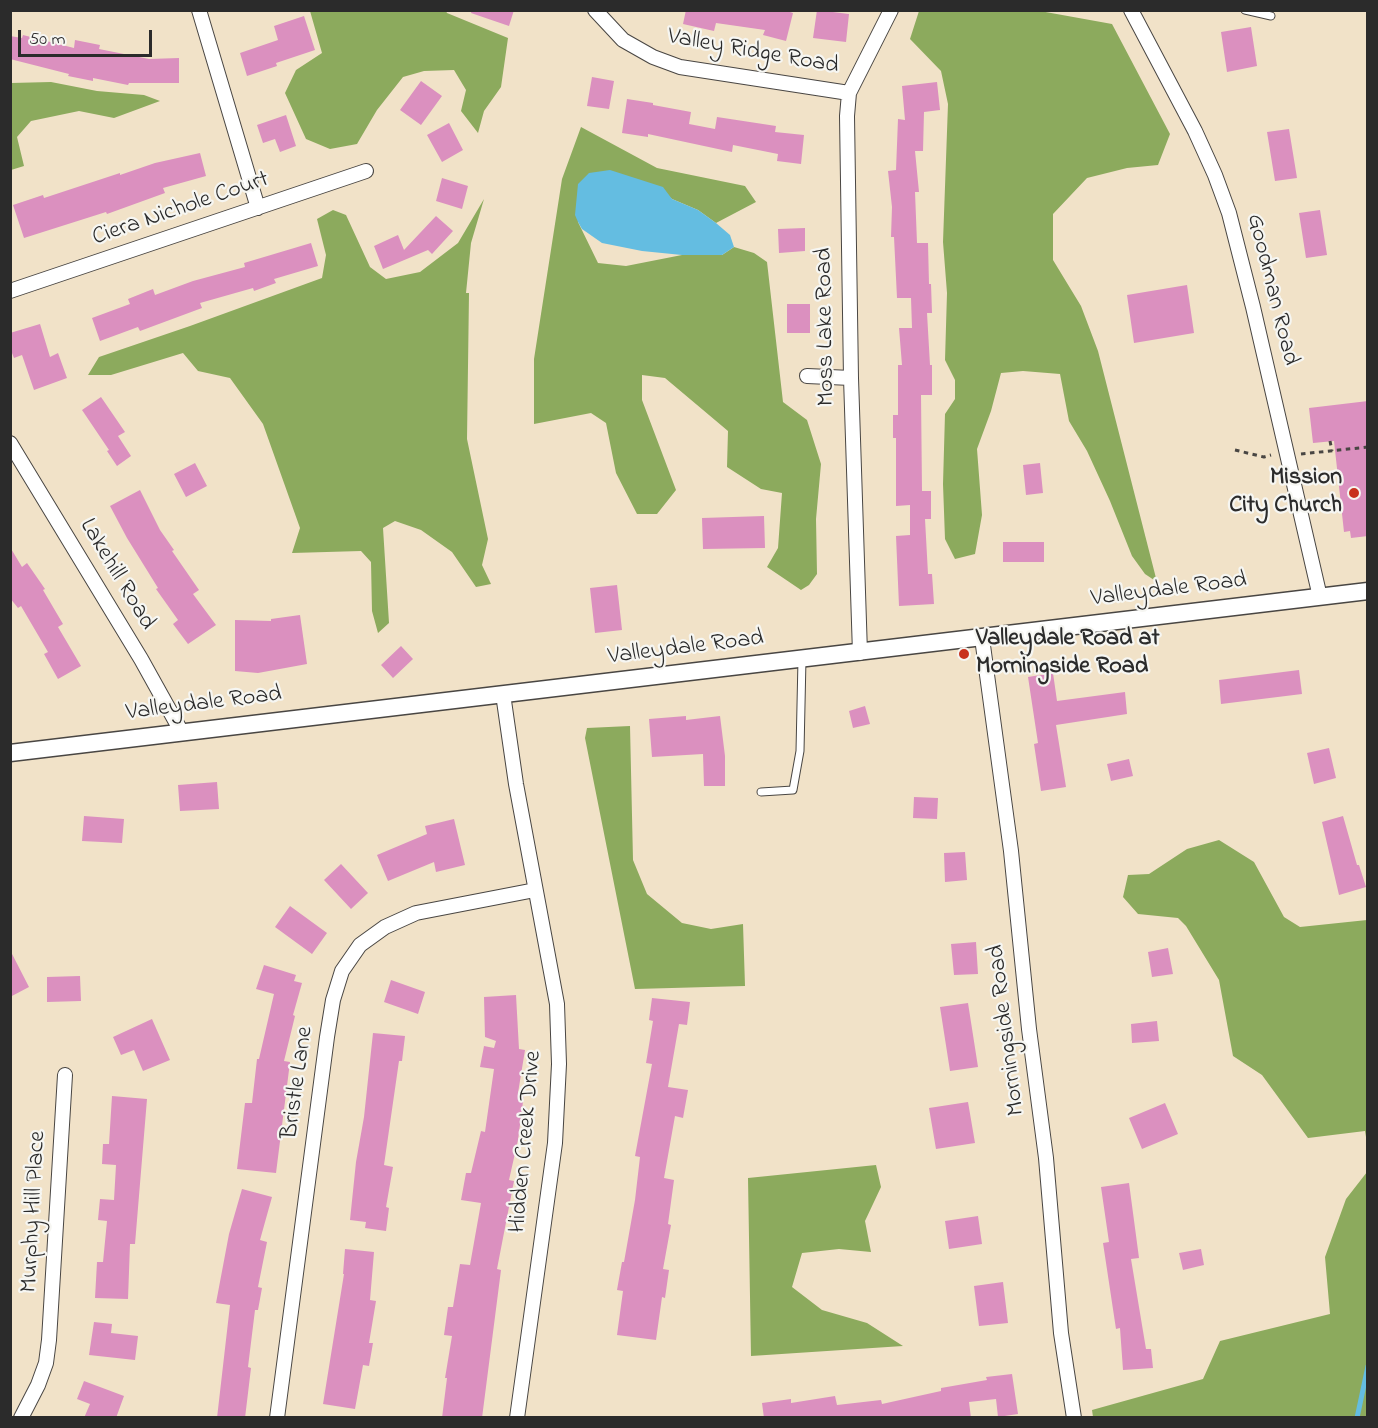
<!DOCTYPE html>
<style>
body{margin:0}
#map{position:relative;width:1378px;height:1428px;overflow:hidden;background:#f1e2c8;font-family:"Indie Flower",sans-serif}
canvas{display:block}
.frame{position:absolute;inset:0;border:12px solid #2b2b2b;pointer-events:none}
.scale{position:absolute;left:18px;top:30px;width:134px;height:27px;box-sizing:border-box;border:3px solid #2b2b2b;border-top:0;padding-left:8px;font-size:18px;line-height:21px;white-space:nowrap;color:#2b2b2b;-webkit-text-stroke:4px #f6f6f2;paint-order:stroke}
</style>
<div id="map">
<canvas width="1378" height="1428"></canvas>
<div class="frame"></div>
<div class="scale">50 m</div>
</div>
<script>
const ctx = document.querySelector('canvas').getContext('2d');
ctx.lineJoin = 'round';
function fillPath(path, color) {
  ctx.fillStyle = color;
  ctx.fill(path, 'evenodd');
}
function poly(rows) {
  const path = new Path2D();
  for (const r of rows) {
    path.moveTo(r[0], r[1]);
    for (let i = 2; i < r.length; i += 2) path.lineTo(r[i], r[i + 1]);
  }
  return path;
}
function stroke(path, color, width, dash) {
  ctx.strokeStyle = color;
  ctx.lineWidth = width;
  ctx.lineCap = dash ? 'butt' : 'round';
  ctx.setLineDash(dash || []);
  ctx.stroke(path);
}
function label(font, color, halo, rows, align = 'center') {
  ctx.font = font + ' "Indie Flower",sans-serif';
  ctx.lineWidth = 4.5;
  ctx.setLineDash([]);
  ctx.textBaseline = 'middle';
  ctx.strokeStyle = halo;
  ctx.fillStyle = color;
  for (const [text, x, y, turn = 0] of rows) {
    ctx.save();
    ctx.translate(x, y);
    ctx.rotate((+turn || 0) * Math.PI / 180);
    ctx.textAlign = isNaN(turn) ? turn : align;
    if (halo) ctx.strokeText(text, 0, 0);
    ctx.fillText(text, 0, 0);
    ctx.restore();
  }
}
fillPath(poly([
 [310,11,446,11,447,13,508,38,501,87,484,111,478,133,461,111,466,90,454,70,424,71,403,77,377,110,357,144,330,149,306,139,285,93,296,70,322,53],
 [919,11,1040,11,1112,24,1170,134,1158,165,1127,168,1087,178,1053,214,1053,260,1081,306,1098,351,1157,582,1145,574,1132,556,1110,501,1087,451,1069,421,1060,374,1023,371,1001,373,991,411,977,449,982,515,975,554,955,559,945,539,943,484,945,414,955,399,955,380,945,360,947,293,943,242,948,104,941,71,910,39],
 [51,82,97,91,144,95,160,101,114,118,79,111,31,121,17,137,24,166,11,170,11,83],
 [581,127,657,168,745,186,756,202,716,223,698,210,672,199,667,195,578,222,598,263,626,266,682,255,722,255,734,247,754,253,767,262,783,402,807,420,821,464,816,519,817,574,809,585,801,590,767,567,778,548,782,493,761,489,727,467,728,431,665,378,642,375,642,400,676,490,657,514,637,514,616,473,606,423,591,413,534,424,534,359,562,179],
 [484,199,471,243,466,293,469,293,467,439,488,539,482,565,491,584,476,587,452,552,421,530,395,521,383,528,389,623,378,633,372,611,371,562,361,551,292,553,300,528,263,424,230,378,198,371,183,353,111,375,88,375,99,357,190,326,322,278,326,255,317,219,333,210,346,215,370,267,386,279,420,272,458,243],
 [630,726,633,860,647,894,682,923,711,929,743,924,745,986,635,989,585,738,587,728],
 [1219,840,1254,862,1284,917,1300,927,1367,920,1367,1143,1365,1131,1308,1138,1262,1075,1233,1056,1219,980,1186,926,1178,918,1138,914,1123,897,1128,875,1149,874,1187,849],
 [876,1165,881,1187,865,1221,871,1252,839,1249,802,1253,792,1287,822,1310,867,1323,903,1346,751,1356,748,1178],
 [1367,1172,1367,1417,1093,1417,1092,1410,1203,1379,1220,1341,1330,1314,1325,1257,1346,1199]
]), '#8caa5d');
fillPath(poly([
 [610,170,663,187,672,199,698,210,716,223,730,235,734,247,722,255,682,255,642,251,602,243,582,229,578,222,575,215,578,184,589,173]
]), '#64bde1');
stroke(poly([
 [1357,1418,1368,1366]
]), '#64bde1', 5);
fillPath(poly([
 [472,10,514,10,509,26,471,13],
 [686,10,784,10,793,13,786,41,763,35,765,30,716,23,714,31,683,24],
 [817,10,849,14,846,42,813,38],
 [304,16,315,50,276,63,277,66,247,76,240,53,278,40,274,26],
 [1251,27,1257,66,1227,72,1221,32],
 [23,35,74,48,75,40,100,45,99,49,149,59,179,58,179,83,129,83,128,85,93,78,93,81,68,76,69,74,10,59,10,36,22,38],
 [592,77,614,81,609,109,587,106],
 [421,81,442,96,421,125,400,110],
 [937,82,940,110,924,112,923,151,915,151,919,192,915,192,917,243,928,243,929,284,931,284,932,313,927,313,930,365,932,365,932,395,921,395,922,491,931,491,931,519,925,519,928,574,932,574,934,604,899,606,896,536,910,535,910,505,896,506,896,438,893,438,893,415,898,415,898,365,902,365,899,328,912,328,911,298,897,298,894,237,891,237,892,207,888,171,896,170,898,119,905,120,902,86],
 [627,99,653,103,653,105,691,112,689,124,715,129,717,117,776,126,775,132,804,135,801,164,777,161,778,154,733,145,732,152,648,134,648,137,622,133],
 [286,115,296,146,280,152,275,139,263,143,257,125],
 [449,123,463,150,442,162,427,135],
 [1289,129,1297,178,1275,181,1267,132],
 [200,153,206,176,163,188,165,193,107,214,106,212,24,238,13,205,43,195,44,198,120,173,120,175,155,163],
 [442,178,468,186,462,209,436,201],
 [1320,210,1327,255,1306,258,1299,213],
 [436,216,453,231,432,254,428,250,383,269,374,246,398,235,404,250],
 [805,228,805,251,779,253,778,229],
 [311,243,318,266,274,279,276,283,254,291,253,288,200,303,202,308,140,331,138,327,100,341,92,318,130,304,128,299,153,289,155,295,193,281,245,267,244,263],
 [1187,285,1194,333,1134,343,1127,295],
 [787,304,810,304,810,333,787,333],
 [40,324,50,357,58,353,67,378,34,390,22,355,14,358,10,348,10,333],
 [101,397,125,432,118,436,131,456,117,466,107,451,109,450,82,410],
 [1368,401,1368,536,1351,538,1350,531,1344,532,1334,441,1313,443,1309,408],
 [195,463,207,486,186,497,174,474],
 [1040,463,1043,493,1026,495,1023,465],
 [140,490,160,530,174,550,172,551,199,590,193,594,216,625,188,644,173,624,178,620,156,589,158,588,127,538,110,506],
 [764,516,765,548,703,549,702,518],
 [1003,542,1044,542,1044,562,1003,562],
 [10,547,22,567,27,563,45,589,43,590,63,624,58,627,81,666,58,679,44,654,48,652,21,606,18,608,10,598],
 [617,585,622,630,595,633,590,588],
 [300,615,307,664,258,673,235,671,235,620,271,621,271,619],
 [401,646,413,659,393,678,381,665],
 [1299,670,1302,694,1221,704,1219,680],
 [1053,673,1057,701,1125,692,1127,714,1056,725,1066,787,1041,791,1034,744,1038,743,1028,677],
 [865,706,870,724,853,728,849,711],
 [686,716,686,720,720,716,725,756,725,786,704,786,703,754,652,757,649,719],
 [1329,748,1336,778,1314,784,1307,753],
 [1129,759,1133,776,1111,781,1107,764],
 [217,782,219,809,180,811,178,785],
 [914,797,938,798,937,819,913,818],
 [84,816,124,819,122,843,82,841],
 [1343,816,1357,865,1359,865,1366,887,1339,895,1322,822],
 [454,819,465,865,436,872,434,862,388,881,377,855,427,834,425,826],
 [965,852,967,880,945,882,944,853],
 [341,864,368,893,351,909,324,880],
 [290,906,327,933,312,954,275,927],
 [976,942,978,974,954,975,951,944],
 [1168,948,1173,974,1152,977,1148,952],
 [10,950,29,987,10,997],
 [264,965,296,975,294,981,302,983,293,1015,295,1016,284,1061,290,1062,276,1173,237,1169,245,1103,252,1103,257,1059,259,1059,274,994,256,989],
 [80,976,81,1001,47,1002,47,977],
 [391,980,425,992,418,1014,384,1002],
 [516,995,519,1049,525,1050,518,1093,524,1094,518,1140,509,1180,514,1181,497,1269,501,1270,482,1418,442,1418,447,1378,445,1378,452,1336,444,1335,448,1307,453,1307,460,1264,470,1265,481,1203,461,1200,466,1173,471,1173,481,1131,485,1132,494,1069,480,1067,484,1046,494,1048,496,1041,485,1037,484,997],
 [652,998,690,1002,687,1025,679,1024,668,1087,688,1090,683,1118,675,1116,664,1178,674,1180,668,1224,671,1225,663,1269,669,1270,665,1298,662,1297,656,1340,617,1335,623,1291,617,1290,622,1262,624,1262,635,1200,640,1157,635,1156,652,1064,646,1063,653,1021,649,1020],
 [968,1003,978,1067,950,1071,940,1007],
 [152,1019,170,1060,143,1071,134,1050,121,1055,113,1037],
 [1157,1021,1159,1041,1132,1043,1131,1024],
 [373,1033,405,1036,402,1061,399,1061,384,1165,393,1167,386,1207,389,1208,386,1231,365,1228,366,1222,350,1220,356,1162,364,1117],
 [112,1096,147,1099,135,1244,130,1244,128,1299,95,1298,97,1262,103,1262,107,1221,98,1220,100,1199,114,1200,116,1165,102,1164,103,1144,109,1144],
 [968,1102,975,1143,936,1149,929,1108],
 [1165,1103,1178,1134,1142,1149,1129,1118],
 [1129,1183,1139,1258,1131,1259,1146,1349,1151,1349,1153,1368,1123,1370,1120,1328,1116,1329,1103,1243,1109,1242,1101,1187],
 [242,1189,272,1197,260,1240,267,1242,258,1287,262,1288,258,1310,255,1310,248,1367,251,1368,245,1418,217,1418,230,1305,216,1303,229,1234],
 [978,1216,982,1244,949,1249,945,1221],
 [345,1249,374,1252,370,1300,376,1301,369,1343,373,1343,369,1366,363,1365,355,1409,323,1404,344,1274,343,1274],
 [1201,1249,1204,1265,1183,1270,1179,1253],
 [1003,1282,1008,1323,979,1326,974,1286],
 [94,1322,112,1324,111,1333,138,1336,135,1360,89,1355],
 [1012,1374,1018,1414,998,1417,996,1399,969,1402,971,1418,764,1418,762,1403,791,1399,791,1403,835,1396,837,1405,881,1400,882,1404,941,1391,941,1388,987,1380,986,1377],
 [84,1381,124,1396,116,1418,84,1418,90,1404,77,1399]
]), '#db90bf');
const service = poly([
 [1245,10,1271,16],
 [761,792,793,790,800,751,802,659]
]);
const minor = poly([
 [199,10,258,208],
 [595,10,623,40,653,57,680,67,849,93],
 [1131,10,1195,131,1215,175,1229,213,1253,307,1320,597],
 [10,291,366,171],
 [807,376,851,378],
 [10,443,141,659,181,731],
 [982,638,1011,851,1029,1029,1046,1158,1061,1333,1074,1418],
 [860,653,851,378,847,116,849,93,891,10],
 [503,694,516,784,557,1004,559,1064,555,1143,517,1418],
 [21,1418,38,1385,46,1363,49,1340,65,1075],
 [277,1418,327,1037,333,1000,342,971,360,945,385,927,416,913,535,890]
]);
const tertiary = poly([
 [10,753,1368,591]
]);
stroke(service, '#494643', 9);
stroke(minor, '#494643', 16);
stroke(tertiary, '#494643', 19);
stroke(poly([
 [1330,441,1332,451],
 [1235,450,1264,457,1271,455],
 [1301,454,1368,447]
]), '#494643', 3, [4.5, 4.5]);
stroke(service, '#fff', 7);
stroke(minor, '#fff', 14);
stroke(tertiary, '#fff', 16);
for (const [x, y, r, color] of [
 [1354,493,6,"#c8321e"],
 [964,654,6,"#c8321e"]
]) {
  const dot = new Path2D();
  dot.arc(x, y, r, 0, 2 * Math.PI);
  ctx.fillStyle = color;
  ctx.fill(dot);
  stroke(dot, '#f6f6f2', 2);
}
label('24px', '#2b2b2b', '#f6f6f2', [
 ["Valley Ridge Road",753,53,10],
 ["Ciera Nichole Court",181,210,-19],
 ["Goodman Road",1271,290,76],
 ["Moss Lake Road",827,327,-91],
 ["Lakehill Road",116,575,59],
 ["Valleydale Road",1169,591,-7],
 ["Valleydale Road",686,649,-7],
 ["Valleydale Road",204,705,-7],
 ["Morningside Road",1008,1030,-97],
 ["Bristle Lane",299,1083,-82],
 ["Hidden Creek Drive",527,1142,-85],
 ["Murphy Hill Place",35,1212,-87]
]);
label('bold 24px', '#2b2b2b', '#f6f6f2', [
 ["Mission",1342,479],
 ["City Church",1342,507],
 ["Valleydale Road at",976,640,"left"],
 ["Morningside Road",976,668,"left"]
], 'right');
</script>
